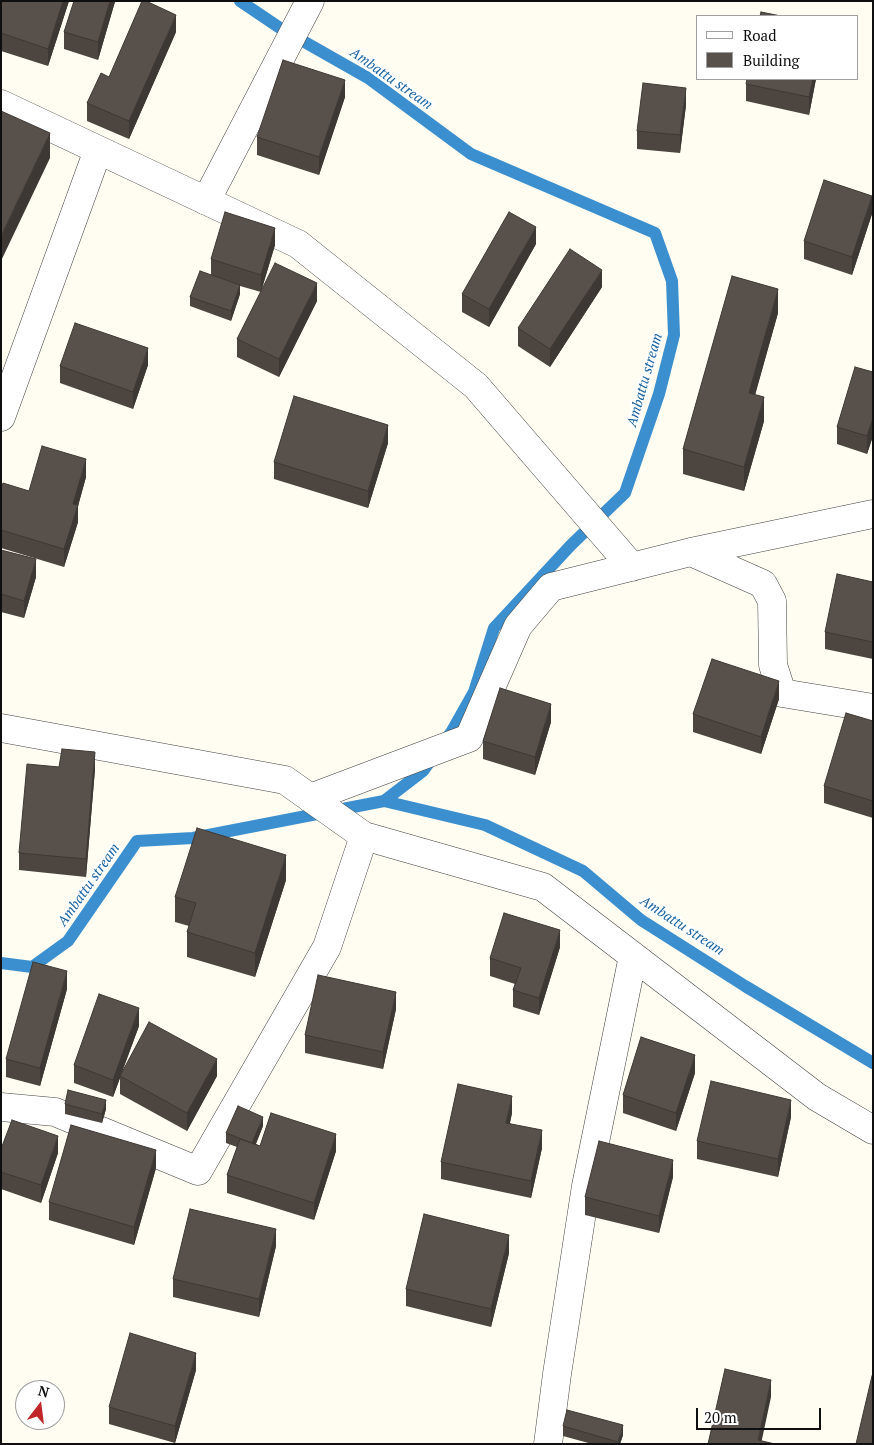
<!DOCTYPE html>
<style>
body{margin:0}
#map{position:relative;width:874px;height:1445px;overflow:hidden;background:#fffdf1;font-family:"PT Serif",serif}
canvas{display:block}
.frame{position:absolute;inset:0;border:2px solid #0f0f0f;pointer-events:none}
.legend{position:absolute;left:696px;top:15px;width:162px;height:65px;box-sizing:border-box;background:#fff;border:1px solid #9f9f9f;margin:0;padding:6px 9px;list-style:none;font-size:15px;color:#0f0f0f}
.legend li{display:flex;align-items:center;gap:10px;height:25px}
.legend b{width:25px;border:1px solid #9f9f9f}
.north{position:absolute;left:15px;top:1380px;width:50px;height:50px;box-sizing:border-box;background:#fff;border:1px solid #9f9f9f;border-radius:50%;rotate:15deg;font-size:14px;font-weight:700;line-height:20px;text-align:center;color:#0f0f0f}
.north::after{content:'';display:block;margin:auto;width:18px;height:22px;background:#c02628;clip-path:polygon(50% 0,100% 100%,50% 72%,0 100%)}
.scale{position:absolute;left:696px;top:1408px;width:125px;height:22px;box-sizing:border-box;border:2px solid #0f0f0f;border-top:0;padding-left:6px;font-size:15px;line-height:18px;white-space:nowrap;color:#0f0f0f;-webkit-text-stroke:4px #fff;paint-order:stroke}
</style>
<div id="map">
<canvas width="874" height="1445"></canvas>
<div class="frame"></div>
<ul class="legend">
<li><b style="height:6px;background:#fff"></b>Road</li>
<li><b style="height:14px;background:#58504b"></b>Building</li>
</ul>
<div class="north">N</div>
<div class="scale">20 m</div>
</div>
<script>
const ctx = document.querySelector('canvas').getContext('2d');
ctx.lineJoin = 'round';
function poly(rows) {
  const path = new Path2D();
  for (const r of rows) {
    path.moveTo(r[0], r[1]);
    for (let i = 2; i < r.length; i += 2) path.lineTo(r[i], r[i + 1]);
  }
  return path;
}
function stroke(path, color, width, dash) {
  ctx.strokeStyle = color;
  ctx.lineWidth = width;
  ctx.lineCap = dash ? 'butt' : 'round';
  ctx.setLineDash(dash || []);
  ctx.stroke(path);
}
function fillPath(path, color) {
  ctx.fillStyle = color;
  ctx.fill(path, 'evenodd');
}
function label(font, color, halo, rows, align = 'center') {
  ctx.font = font + ' "PT Serif",serif';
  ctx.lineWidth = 5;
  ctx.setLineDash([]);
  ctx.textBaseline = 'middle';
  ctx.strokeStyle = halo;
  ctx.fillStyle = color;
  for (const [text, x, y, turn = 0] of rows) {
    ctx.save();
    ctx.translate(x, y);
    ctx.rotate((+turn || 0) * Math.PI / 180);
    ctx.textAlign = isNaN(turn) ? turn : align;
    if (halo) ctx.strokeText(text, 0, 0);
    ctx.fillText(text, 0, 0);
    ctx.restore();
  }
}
stroke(poly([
 [240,1,280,28,368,78,471,154,655,233,672,281,674,335,659,394,625,493,571,545,494,628,474,692,452,731,423,771,384,801],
 [1,963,32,967,68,941,137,841,193,838,384,801,485,825,583,871,641,920,745,986,873,1063]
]), '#3c8fce', 12);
const minor = poly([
 [1,104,298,244,476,386,632,567],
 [206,201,310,1],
 [1,417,98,150],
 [691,552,763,584,772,601,773,665,782,693,873,708],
 [1,728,285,780,364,836,543,887,817,1097,873,1130],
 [310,798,469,738,518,626,551,587,691,552,873,514],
 [1,1107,55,1112,198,1171,327,947,364,836],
 [548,1444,557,1374,586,1186,633,956]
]);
stroke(minor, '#424242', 29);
stroke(minor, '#fff', 28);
fillPath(poly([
 [1,1,69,1,48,66,1,51],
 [115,1,98,60,64,49,64,32],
 [176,32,129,139,87,121,87,103,109,77],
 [816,79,809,115,746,101,746,84],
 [345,97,319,175,257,155,257,137],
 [686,105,680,153,637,149,637,131],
 [872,214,852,275,804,259,804,241],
 [536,244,489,327,462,312,462,294],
 [275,245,261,291,317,301,279,377,237,357,237,339,261,292,240,286,240,294,231,321,190,306,190,297,211,275,211,259],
 [602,287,550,367,518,346,518,328],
 [778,313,755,394,764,421,744,491,683,474,683,449],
 [148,365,133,409,60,383,60,366],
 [873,372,873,436,867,454,837,444,837,427],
 [388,443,368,508,274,479,274,462],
 [86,477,78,506,78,522,64,567,1,548,1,488,29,491],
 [1,550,36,577,24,618,1,612],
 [873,582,873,659,825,649,825,632],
 [779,699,761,754,693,732,693,714],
 [873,721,873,818,824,803,824,786],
 [551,722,535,775,483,759,483,741],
 [59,767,95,769,86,877,19,870,19,853],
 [286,880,255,977,187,957,187,932,189,926,175,922,175,897],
 [560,947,539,1015,513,1007,513,990,515,984,490,976,490,958],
 [67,989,40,1086,6,1077,6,1059],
 [396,1009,383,1069,305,1053,305,1035],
 [139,1026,121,1074,217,1076,187,1131,120,1094,120,1078,113,1097,74,1083,74,1065],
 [695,1073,676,1131,623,1113,623,1095],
 [65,1104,106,1109,102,1123,65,1114],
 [512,1113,510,1123,542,1148,531,1198,441,1179,441,1162],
 [791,1117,778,1177,697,1159,697,1141],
 [263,1126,256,1144,260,1146,336,1151,314,1220,227,1193,227,1175,237,1147,226,1143,226,1133],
 [1,1149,58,1153,41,1203,1,1189],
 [156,1168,134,1245,49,1220,49,1202],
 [673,1177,659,1233,585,1215,585,1197],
 [276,1246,259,1317,173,1297,173,1279],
 [509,1253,491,1327,406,1306,406,1289],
 [196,1370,175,1443,109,1424,109,1407],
 [563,1426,623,1435,620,1444,592,1444,563,1436]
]), '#4c4540');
fillPath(poly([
 [63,1,69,1,48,66,48,49],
 [110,1,115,1,115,2,98,60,98,42],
 [176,15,176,32,129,139,129,121],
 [813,79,816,79,809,115,809,97],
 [345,80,345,97,319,175,319,157],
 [686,88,686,105,680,153,680,135],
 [50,133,50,158,1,261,1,236],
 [872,196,872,214,852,275,852,257],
 [536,227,536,244,489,327,489,309],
 [275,228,275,245,261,292,261,275],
 [602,270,602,287,550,367,550,349],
 [317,283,317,301,279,377,279,359],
 [240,285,240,294,231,321,231,311],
 [778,289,778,313,749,417,749,393],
 [148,348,148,365,133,409,133,392],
 [764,397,764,421,744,491,744,467],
 [873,418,873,436,867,454,867,436],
 [388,425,388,443,368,508,368,491],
 [86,459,86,477,78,506,78,522,64,567,64,549,73,504],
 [36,559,36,577,24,618,24,601],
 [779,681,779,699,761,754,761,737],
 [551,704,551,722,535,775,535,757],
 [95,752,95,769,86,877,86,859],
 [286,855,286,880,255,977,255,953],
 [560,930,560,947,539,1015,539,998],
 [67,971,67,989,40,1086,40,1068],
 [396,992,396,1009,383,1069,383,1052],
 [139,1008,139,1026,113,1097,113,1080],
 [695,1055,695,1073,676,1131,676,1113],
 [217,1059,217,1076,187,1131,187,1113],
 [512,1096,512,1113,506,1140,506,1123],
 [106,1100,106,1109,102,1123,102,1114],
 [791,1100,791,1117,778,1177,778,1159],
 [263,1117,263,1126,252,1153,252,1144],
 [542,1130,542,1148,531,1198,531,1181],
 [336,1134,336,1151,314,1220,314,1203],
 [58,1136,58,1153,41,1203,41,1185],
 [156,1150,156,1168,134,1245,134,1227],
 [673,1160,673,1177,659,1233,659,1216],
 [276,1229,276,1246,259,1317,259,1299],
 [509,1235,509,1253,491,1327,491,1309],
 [196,1353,196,1370,175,1443,175,1426],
 [771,1380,771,1397,761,1444,758,1440],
 [623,1425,623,1435,620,1444,618,1444]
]), '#3e3834');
const building = poly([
 [1,1,63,1,48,49,1,33,1,1],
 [74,1,110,1,98,42,64,32,74,1],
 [142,1,146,1,176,15,129,121,87,103,101,73,109,77,142,1],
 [761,12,781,16,760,16,761,12],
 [283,60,345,80,319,157,257,137,283,60],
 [747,79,813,79,809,97,746,84,747,79],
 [643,83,686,88,680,135,637,131,643,83],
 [1,111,50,133,1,236,1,111],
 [824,180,872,196,852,257,804,241,824,180],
 [225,212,275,228,261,275,211,259,225,212],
 [509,212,536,227,489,309,462,294,509,212],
 [570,249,602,270,550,349,518,328,570,249],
 [275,263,317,283,279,359,237,339,275,263],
 [200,271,240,285,231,311,190,297,200,271],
 [732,276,778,289,749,393,764,397,744,467,683,449,732,276],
 [75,323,148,348,133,392,60,366,75,323],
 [855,367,873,372,873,418,867,436,837,427,855,367],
 [294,396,388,425,368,491,274,462,294,396],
 [42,446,86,459,73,504,78,505,64,549,1,530,1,488,3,483,29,491,42,446],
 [1,550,36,559,24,601,1,594,1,550],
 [837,574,873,582,873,642,825,632,837,574],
 [712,659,779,681,761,737,693,714,712,659],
 [500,688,551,704,535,757,483,741,500,688],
 [846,713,873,721,873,801,824,786,846,713],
 [62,749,95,752,86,859,19,853,27,764,59,767,62,749],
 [197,828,286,855,255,953,187,932,196,903,175,897,197,828],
 [504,913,560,930,539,998,513,990,521,968,490,958,504,913],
 [33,962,67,971,40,1068,6,1059,33,962],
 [318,975,396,992,383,1052,305,1035,318,975],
 [99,994,139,1008,113,1080,74,1065,99,994],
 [149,1022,217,1059,187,1113,120,1076,149,1022],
 [641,1037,695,1055,676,1113,623,1095,641,1037],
 [711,1081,791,1100,778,1159,697,1141,711,1081],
 [458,1084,512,1096,506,1123,542,1130,531,1181,441,1162,458,1084],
 [68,1090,106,1100,102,1114,65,1104,68,1090],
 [238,1106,263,1117,252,1143,226,1133,238,1106],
 [271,1113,336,1134,314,1203,227,1175,240,1139,260,1146,271,1113],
 [12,1120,58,1136,41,1185,1,1172,1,1149,12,1120],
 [71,1125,156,1150,134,1227,49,1202,71,1125],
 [599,1141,673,1160,659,1216,585,1197,599,1141],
 [190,1209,276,1229,259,1299,173,1279,190,1209],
 [424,1214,509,1235,491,1309,406,1289,424,1214],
 [130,1333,196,1353,175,1426,109,1407,130,1333],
 [725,1369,771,1380,758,1440,775,1444,708,1444,725,1369],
 [872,1376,873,1376,873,1444,856,1444,872,1376],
 [567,1410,623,1425,618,1442,563,1426,567,1410]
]);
fillPath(building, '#58504b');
stroke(building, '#3e3834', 1);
label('italic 14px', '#1761a2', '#fff', [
 ["Ambattu stream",391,79,35],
 ["Ambattu stream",645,380,-74],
 ["Ambattu stream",89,885,-55],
 ["Ambattu stream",682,926,33]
]);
</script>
